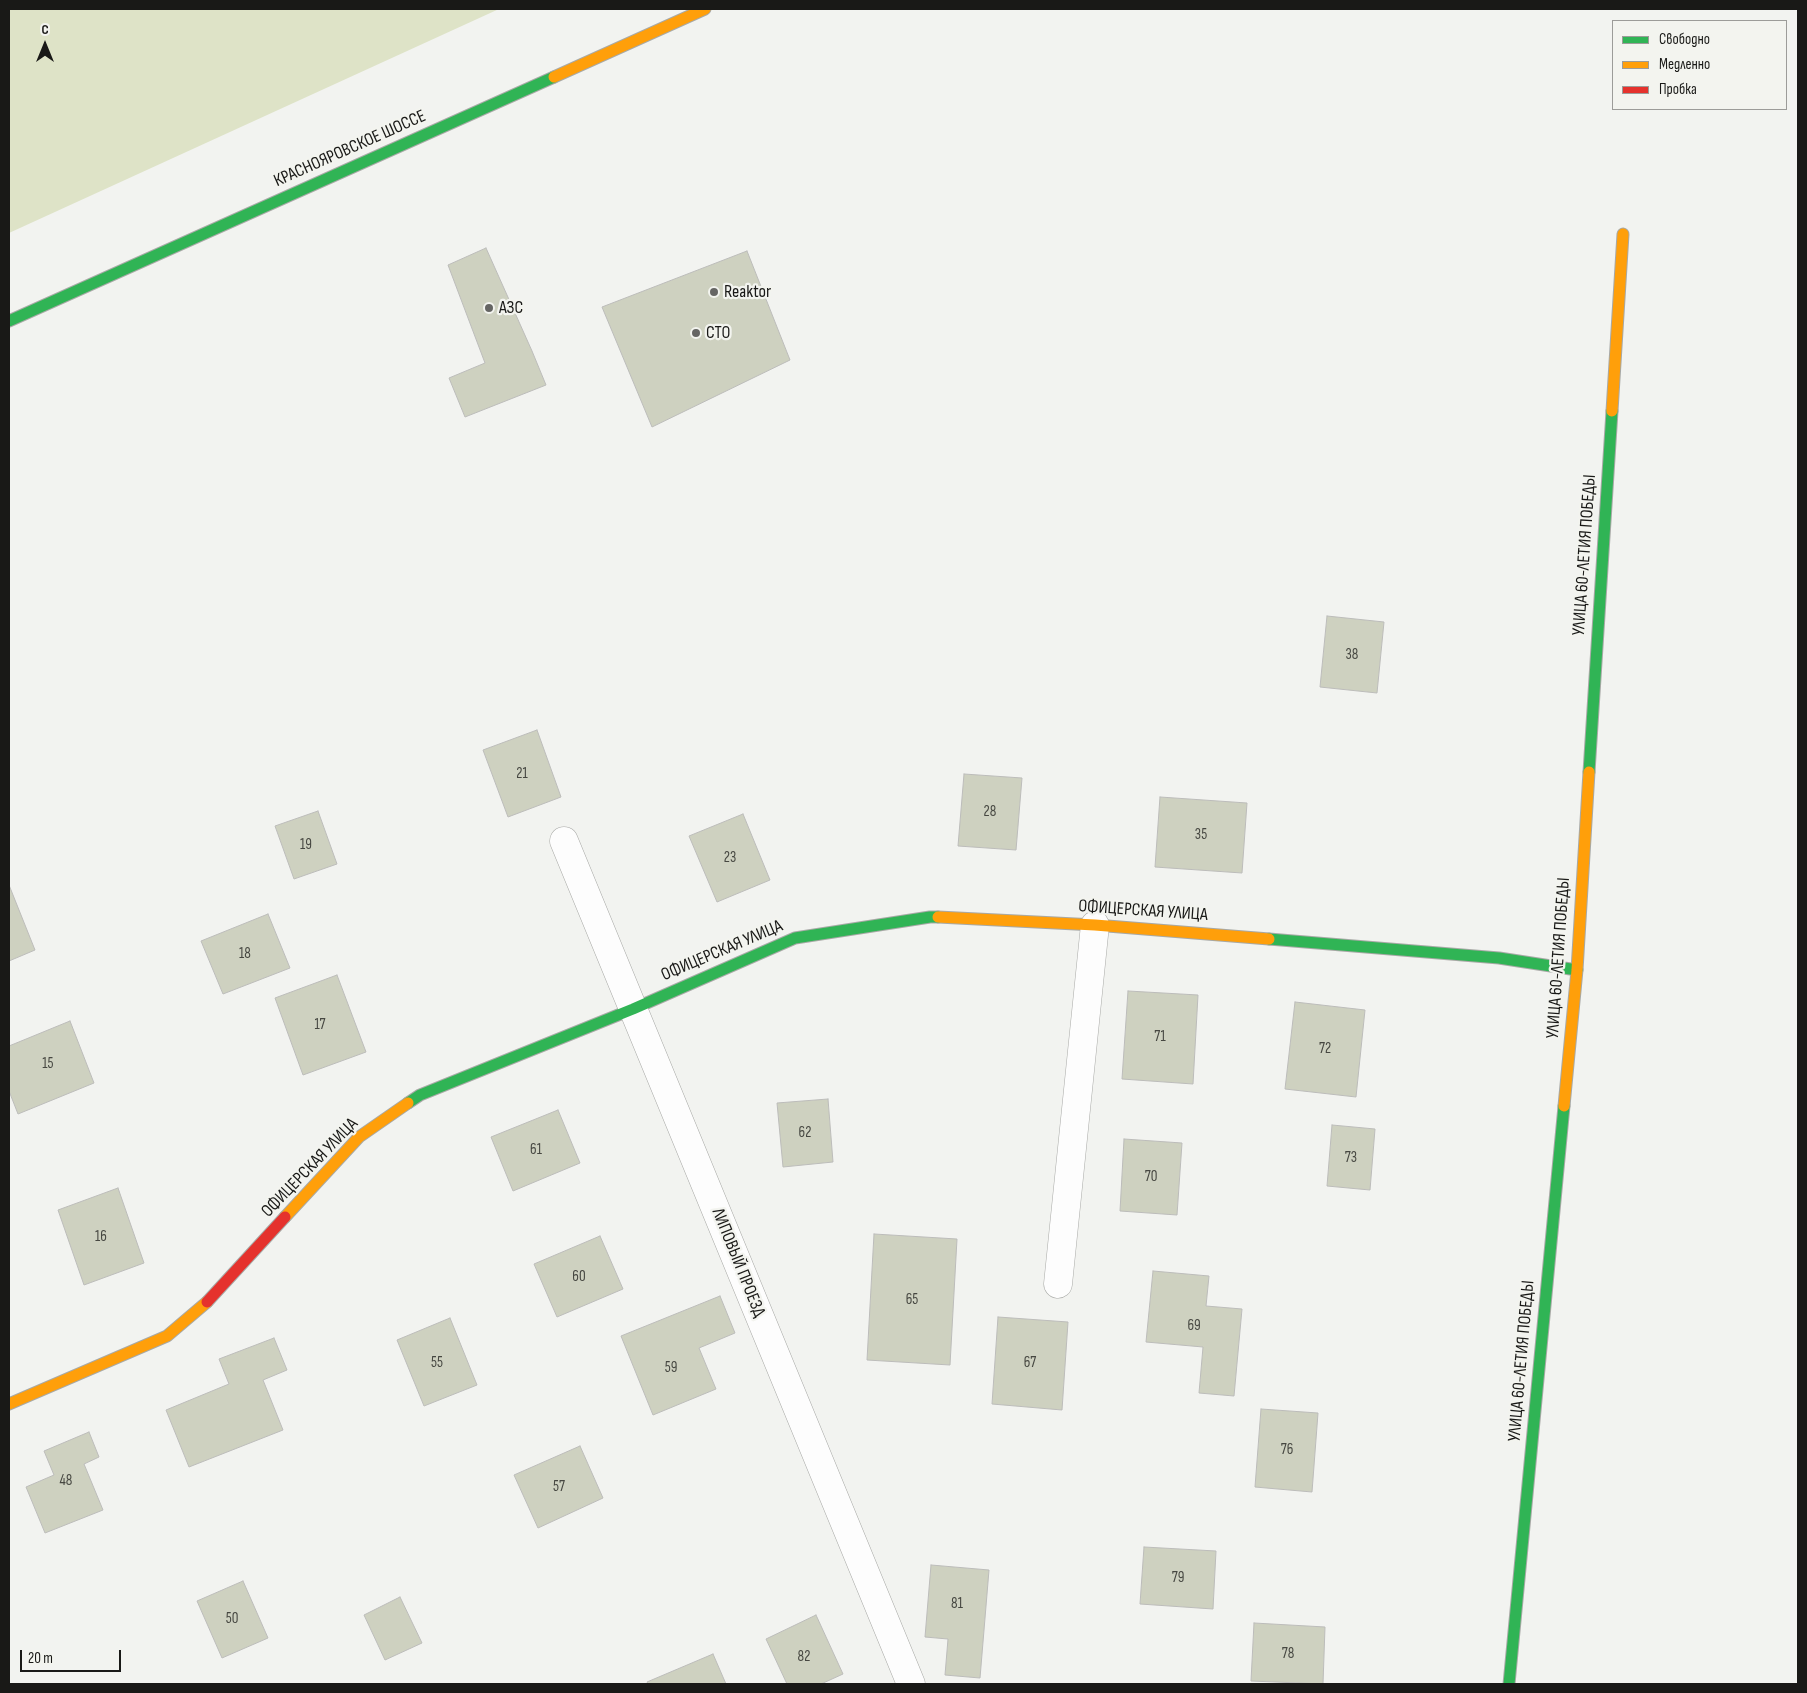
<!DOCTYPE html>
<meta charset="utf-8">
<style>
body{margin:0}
#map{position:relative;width:1807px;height:1693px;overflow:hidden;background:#f2f3f0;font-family:"Sofia Sans Condensed",sans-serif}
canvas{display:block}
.frame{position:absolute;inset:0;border:10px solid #191917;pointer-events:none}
.legend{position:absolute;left:1612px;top:20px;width:175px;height:90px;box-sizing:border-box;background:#f3f4ef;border:1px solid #9c9c99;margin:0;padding:6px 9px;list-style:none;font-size:15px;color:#191917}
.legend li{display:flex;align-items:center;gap:10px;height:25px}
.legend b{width:25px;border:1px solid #9c9c99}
.north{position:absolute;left:20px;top:20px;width:50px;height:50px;-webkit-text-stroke:4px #f3f4ef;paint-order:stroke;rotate:0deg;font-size:14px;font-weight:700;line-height:20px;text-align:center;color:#191917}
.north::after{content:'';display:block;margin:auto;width:18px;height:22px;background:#191917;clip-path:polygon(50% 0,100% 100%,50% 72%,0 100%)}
.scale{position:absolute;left:20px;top:1650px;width:101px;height:22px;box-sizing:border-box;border:2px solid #191917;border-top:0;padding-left:6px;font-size:15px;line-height:18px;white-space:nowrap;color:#191917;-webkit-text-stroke:4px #f3f4ef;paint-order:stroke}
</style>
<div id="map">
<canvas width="1807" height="1693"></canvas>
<div class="frame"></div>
<ul class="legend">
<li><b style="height:6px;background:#30b455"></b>Свободно</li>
<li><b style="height:6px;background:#ff9f0a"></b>Медленно</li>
<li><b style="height:6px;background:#e5322d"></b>Пробка</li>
</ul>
<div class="north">С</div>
<div class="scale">20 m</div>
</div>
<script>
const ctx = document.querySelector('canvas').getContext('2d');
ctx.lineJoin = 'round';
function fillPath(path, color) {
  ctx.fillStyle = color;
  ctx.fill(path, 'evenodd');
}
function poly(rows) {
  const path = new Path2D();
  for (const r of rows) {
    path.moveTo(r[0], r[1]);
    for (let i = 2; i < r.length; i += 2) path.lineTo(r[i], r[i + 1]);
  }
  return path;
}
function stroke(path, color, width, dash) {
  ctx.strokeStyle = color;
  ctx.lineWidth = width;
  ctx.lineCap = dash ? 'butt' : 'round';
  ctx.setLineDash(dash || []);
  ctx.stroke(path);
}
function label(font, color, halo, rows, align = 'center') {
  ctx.font = font + ' "Sofia Sans Condensed",sans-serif';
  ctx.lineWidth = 4.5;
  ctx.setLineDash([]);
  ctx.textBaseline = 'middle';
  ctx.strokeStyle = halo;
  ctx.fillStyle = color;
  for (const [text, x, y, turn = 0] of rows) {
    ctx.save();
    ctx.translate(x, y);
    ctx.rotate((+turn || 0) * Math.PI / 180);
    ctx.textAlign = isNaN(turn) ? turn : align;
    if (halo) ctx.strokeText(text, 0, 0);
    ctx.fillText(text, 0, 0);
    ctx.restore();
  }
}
fillPath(poly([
 [9,9,499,9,9,233]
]), '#dee3c7');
const building = poly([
 [486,248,532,351,546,385,465,417,449,378,485,363,448,265,486,248],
 [747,251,790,360,652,427,602,307,747,251],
 [1327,616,1384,622,1377,693,1320,687,1327,616],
 [537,730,561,797,508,817,483,750,537,730],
 [964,774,1022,778,1016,850,958,846,964,774],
 [1160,797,1247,803,1242,873,1155,867,1160,797],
 [318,811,337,864,294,879,275,826,318,811],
 [743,814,770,880,717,902,689,836,743,814],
 [9,885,35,950,9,961,9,885],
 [268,914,290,968,223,994,201,941,268,914],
 [337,975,366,1052,303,1075,275,998,337,975],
 [1128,991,1198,995,1193,1084,1122,1079,1128,991],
 [1295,1002,1365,1010,1356,1097,1285,1089,1295,1002],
 [70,1021,94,1083,18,1114,9,1091,9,1046,70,1021],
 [828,1099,833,1162,783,1167,777,1103,828,1099],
 [558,1110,580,1163,513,1191,491,1137,558,1110],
 [1332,1125,1375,1129,1370,1190,1327,1186,1332,1125],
 [1124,1139,1182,1143,1177,1215,1120,1211,1124,1139],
 [118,1188,144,1263,84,1285,58,1210,118,1188],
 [874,1234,957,1239,950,1365,867,1360,874,1234],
 [600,1236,623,1289,557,1317,534,1264,600,1236],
 [1153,1271,1209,1276,1206,1306,1242,1309,1234,1396,1199,1393,1203,1347,1146,1342,1153,1271],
 [720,1296,735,1333,699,1348,716,1389,653,1415,621,1336,720,1296],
 [998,1317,1068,1322,1062,1410,992,1404,998,1317],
 [450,1318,477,1385,424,1406,397,1340,450,1318],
 [274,1338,287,1370,263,1380,283,1430,189,1467,166,1410,229,1384,219,1359,274,1338],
 [1261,1409,1318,1413,1312,1492,1255,1487,1261,1409],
 [89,1432,99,1457,84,1464,103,1510,45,1533,26,1487,54,1475,44,1451,89,1432],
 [580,1446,603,1498,538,1528,514,1475,580,1446],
 [1144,1547,1216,1551,1213,1609,1140,1604,1144,1547],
 [931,1565,989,1570,980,1678,945,1675,948,1639,925,1637,931,1565],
 [243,1581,268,1638,222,1658,197,1601,243,1581],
 [400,1597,422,1643,385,1660,364,1615,400,1597],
 [816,1615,843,1674,821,1684,787,1684,766,1639,816,1615],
 [1254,1623,1325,1627,1323,1684,1251,1681,1254,1623],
 [713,1654,726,1684,648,1684,647,1682,713,1654]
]);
fillPath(building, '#ced1c0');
stroke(building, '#bcbcba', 1);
const street = poly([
 [564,841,911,1684],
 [1058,1284,1095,925]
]);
const fast = poly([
 [9,321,554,77],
 [1589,772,1612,411],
 [1269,939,1499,958,1577,970],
 [408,1103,420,1095,633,1009,795,938,930,917,938,917],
 [1509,1684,1564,1106]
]);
const slow = poly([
 [554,77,705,9],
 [1612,411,1623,234],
 [938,917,1095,925,1269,939],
 [1564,1106,1577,970,1589,772],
 [285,1217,359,1137,408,1103],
 [9,1404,167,1336,207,1302]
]);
const jam = poly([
 [207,1302,285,1217]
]);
stroke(street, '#a8a9a6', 29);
stroke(fast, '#a8a9a6', 13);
stroke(slow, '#a8a9a6', 13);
stroke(jam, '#a8a9a6', 13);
stroke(street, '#fdfdfd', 28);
stroke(fast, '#30b455', 11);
stroke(slow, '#ff9f0a', 11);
stroke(jam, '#e5322d', 11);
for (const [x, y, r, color] of [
 [714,292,5,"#656563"],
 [489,308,5,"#656563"],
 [696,333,5,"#656563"]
]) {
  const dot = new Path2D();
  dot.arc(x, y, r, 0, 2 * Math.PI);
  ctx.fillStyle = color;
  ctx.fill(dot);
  stroke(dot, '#f3f4ef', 2);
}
label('15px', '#464741', null, [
 ["38",1352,655],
 ["21",522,774],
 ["28",990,812],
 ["35",1201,835],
 ["19",306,845],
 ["23",730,858],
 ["18",245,954],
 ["17",320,1025],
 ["71",1160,1037],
 ["72",1325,1049],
 ["15",48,1064],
 ["62",805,1133],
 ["61",536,1150],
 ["73",1351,1158],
 ["70",1151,1177],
 ["16",101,1237],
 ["60",579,1277],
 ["65",912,1300],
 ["69",1194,1326],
 ["55",437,1363],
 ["67",1030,1363],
 ["59",671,1368],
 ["76",1287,1450],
 ["48",66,1481],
 ["57",559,1487],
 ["79",1178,1578],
 ["81",957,1604],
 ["50",232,1619],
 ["78",1288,1654],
 ["82",804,1657]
]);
label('18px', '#191917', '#f3f4ef', [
 ["КРАСНОЯРОВСКОЕ ШОССЕ",350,149,-24],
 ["УЛИЦА 60-ЛЕТИЯ ПОБЕДЫ",1585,555,-86],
 ["ОФИЦЕРСКАЯ УЛИЦА",1143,911,4],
 ["ОФИЦЕРСКАЯ УЛИЦА",722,951,-23],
 ["УЛИЦА 60-ЛЕТИЯ ПОБЕДЫ",1559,958,-86],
 ["ОФИЦЕРСКАЯ УЛИЦА",310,1168,-46],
 ["ЛИПОВЫЙ ПРОЕЗД",738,1263,68],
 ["УЛИЦА 60-ЛЕТИЯ ПОБЕДЫ",1522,1361,-85]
]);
label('18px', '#191917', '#f3f4ef', [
 ["Reaktor",724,292],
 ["АЗС",499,308],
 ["СТО",706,333]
], 'left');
</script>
